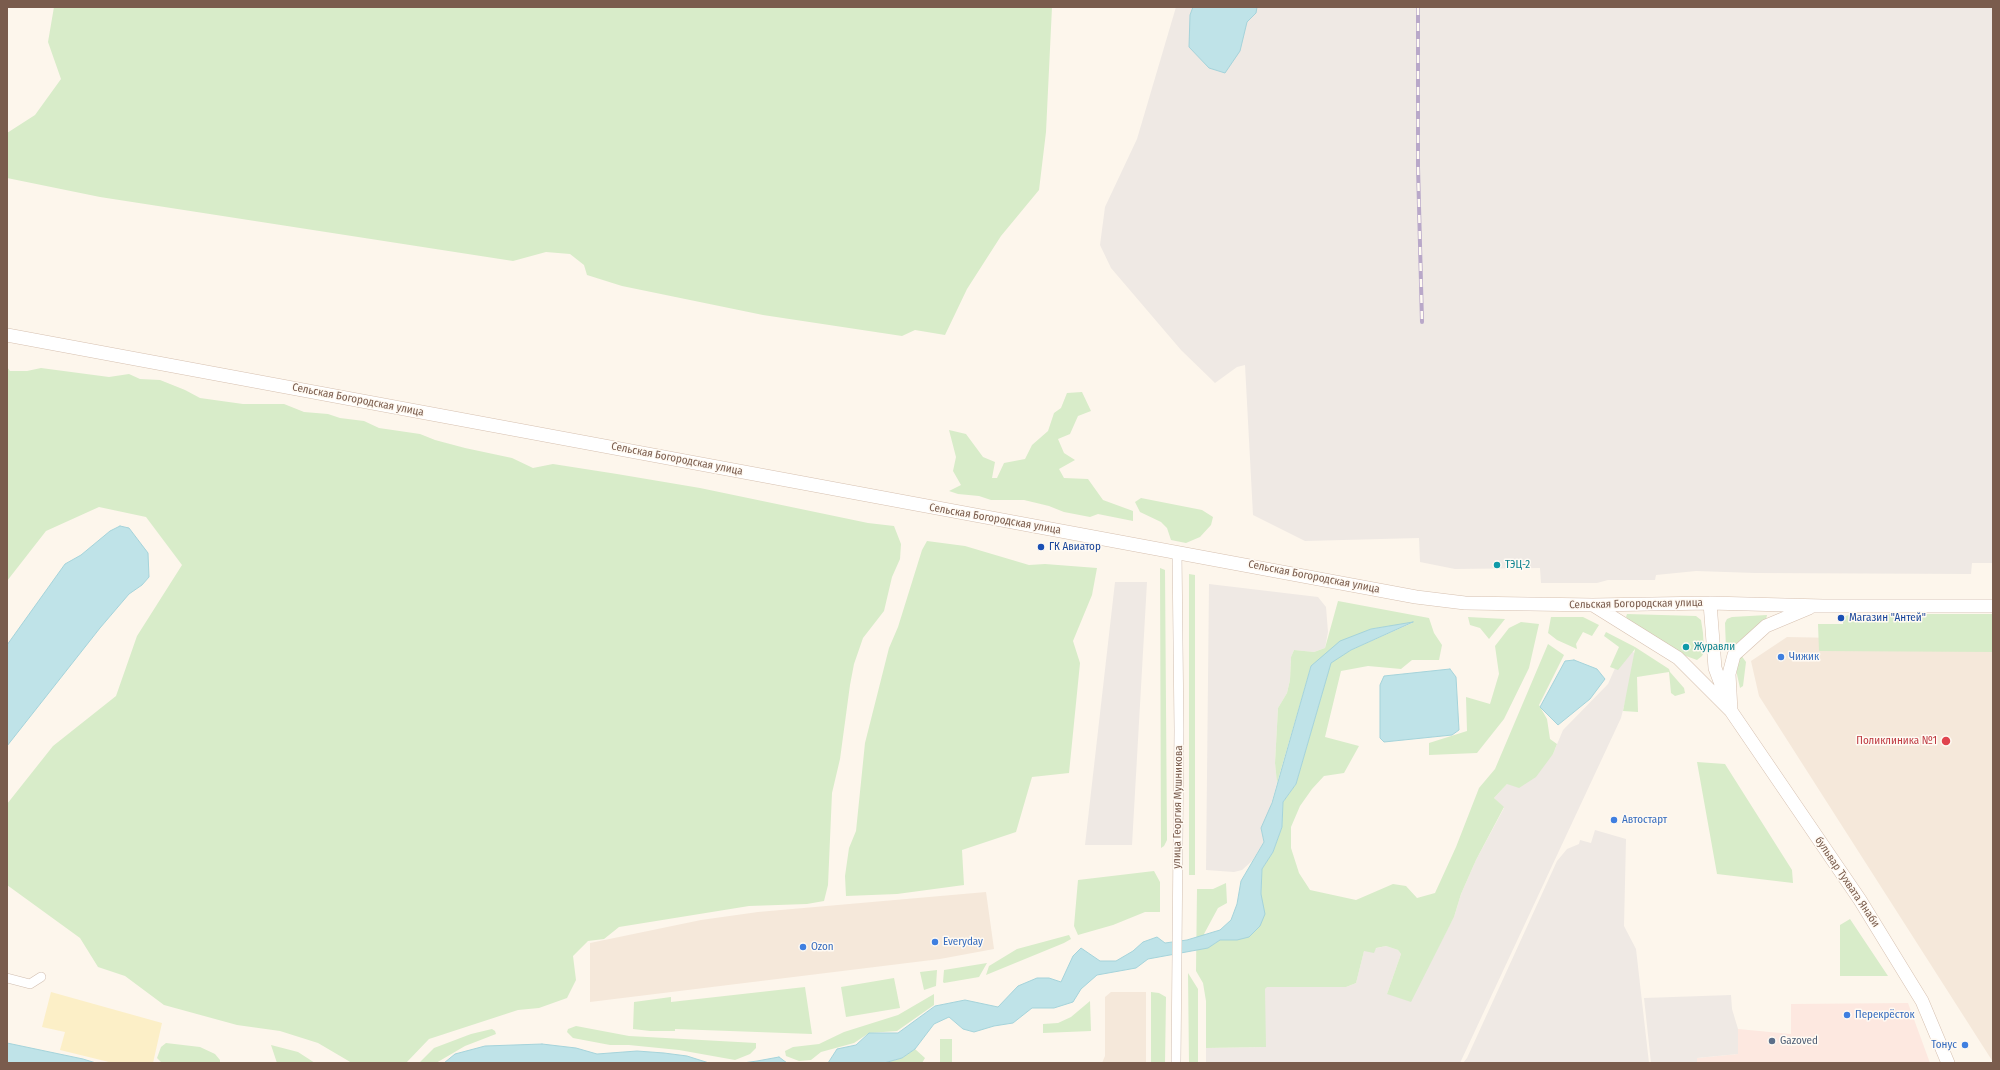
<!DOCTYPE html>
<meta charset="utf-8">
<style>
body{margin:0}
#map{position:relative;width:2000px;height:1070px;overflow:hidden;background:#fdf6ec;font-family:"Fira Sans Condensed",sans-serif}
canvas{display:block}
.frame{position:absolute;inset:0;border:8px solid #7a5c4d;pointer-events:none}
</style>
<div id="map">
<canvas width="2000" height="1070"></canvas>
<div class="frame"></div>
</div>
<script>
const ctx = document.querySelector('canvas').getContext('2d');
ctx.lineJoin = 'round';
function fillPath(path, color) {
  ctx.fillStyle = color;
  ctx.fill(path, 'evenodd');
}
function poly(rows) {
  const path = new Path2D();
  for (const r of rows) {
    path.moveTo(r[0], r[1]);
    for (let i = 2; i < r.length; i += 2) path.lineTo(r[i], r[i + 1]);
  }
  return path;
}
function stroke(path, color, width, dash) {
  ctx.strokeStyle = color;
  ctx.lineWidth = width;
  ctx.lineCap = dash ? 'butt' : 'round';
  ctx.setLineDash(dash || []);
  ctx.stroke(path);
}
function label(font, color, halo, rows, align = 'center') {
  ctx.font = font + ' "Fira Sans Condensed",sans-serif';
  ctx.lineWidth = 3;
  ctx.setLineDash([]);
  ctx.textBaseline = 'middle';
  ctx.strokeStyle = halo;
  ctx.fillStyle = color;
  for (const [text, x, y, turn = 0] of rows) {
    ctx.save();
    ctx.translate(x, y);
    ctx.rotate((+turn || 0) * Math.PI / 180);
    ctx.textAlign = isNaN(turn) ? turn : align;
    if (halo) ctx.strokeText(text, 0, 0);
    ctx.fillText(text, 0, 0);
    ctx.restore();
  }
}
fillPath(poly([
 [1787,637,1993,641,1993,1062,1759,696,1751,661],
 [986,892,994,949,940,959,590,1002,590,943,701,920,758,912],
 [1111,992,1146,992,1146,1063,1102,1063,1105,1056,1105,997]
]), '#f5e8da');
fillPath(poly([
 [1908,1003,1930,1063,1697,1063,1697,1058,1738,1054,1738,1029,1791,1034,1791,1004]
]), '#fde8e0');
fillPath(poly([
 [1176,7,1993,7,1993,563,1972,563,1971,574,1755,573,1696,571,1656,575,1655,580,1608,580,1597,583,1541,583,1540,568,1455,569,1420,562,1419,538,1305,541,1253,515,1245,365,1237,367,1215,383,1181,350,1111,268,1100,245,1105,207,1137,139],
 [1115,582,1147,582,1132,845,1085,845],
 [1209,584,1318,597,1326,607,1328,632,1325,648,1314,652,1294,650,1291,657,1290,680,1287,693,1278,708,1275,763,1277,783,1268,815,1261,828,1264,842,1252,861,1242,870,1234,872,1206,870],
 [1624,648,1637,654,1621,718,1460,1063,1206,1063,1206,1048,1265,1047,1265,989,1267,986,1346,987,1356,983,1364,951,1386,946,1398,950,1401,954,1387,994,1427,968,1454,917,1461,894,1476,860,1504,808,1494,798,1507,784,1553,754,1563,730,1608,684],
 [1595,830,1626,839,1624,926,1636,949,1649,1063,1463,1063,1467,1058,1557,861,1567,849,1579,844,1580,840,1591,843],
 [1731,995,1732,1009,1738,1029,1738,1054,1697,1058,1697,1063,1651,1063,1644,998]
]), '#efe9e4');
fillPath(poly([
 [54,7,1052,7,1046,132,1039,190,1001,236,967,289,945,335,915,330,902,336,763,315,622,286,587,275,584,265,570,254,546,252,513,261,100,197,7,178,7,133,35,115,61,79,48,42],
 [7,367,10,371,27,371,41,368,109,377,129,374,140,379,160,380,185,390,200,398,243,404,284,404,304,412,328,414,340,418,364,421,379,428,420,434,435,440,465,448,512,458,533,468,553,464,617,474,700,488,868,523,894,526,901,544,900,559,892,577,884,611,863,638,854,664,850,685,840,759,832,793,828,885,824,901,807,904,749,906,619,927,604,939,588,941,573,956,576,980,567,998,539,1008,518,1010,429,1039,406,1063,352,1063,318,1043,280,1031,237,1025,164,1005,125,976,98,967,80,938,7,885,7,804,53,746,116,696,137,636,182,565,146,517,99,507,46,531,7,581],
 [1082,392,1091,411,1078,416,1070,434,1058,439,1064,453,1075,460,1059,469,1064,478,1088,479,1103,500,1133,511,1133,521,1098,514,1090,517,1064,512,1049,506,1024,500,991,500,979,496,958,494,949,491,961,485,953,471,956,457,949,430,966,434,983,457,995,462,992,478,997,478,1004,463,1025,459,1032,445,1048,431,1054,413,1061,408,1067,393],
 [1141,498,1202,510,1213,517,1211,525,1200,537,1186,543,1171,540,1167,528,1161,522,1140,512,1135,502],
 [927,541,965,546,1029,565,1045,564,1097,568,1092,595,1073,641,1080,663,1069,773,1032,777,1016,832,962,850,964,885,897,894,846,896,845,876,849,848,856,831,865,743,889,648,898,627,922,550],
 [1160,568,1165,570,1167,840,1164,846,1161,848],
 [1189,574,1195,575,1195,875,1189,875],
 [1338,601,1429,618,1434,633,1442,645,1439,660,1412,660,1401,669,1368,666,1341,671,1325,737,1359,746,1344,773,1324,776,1312,789,1300,806,1291,827,1291,848,1299,873,1310,890,1356,900,1393,884,1406,886,1417,898,1435,893,1456,847,1479,788,1495,769,1548,644,1564,655,1539,705,1547,719,1550,739,1557,744,1553,754,1536,777,1519,788,1507,784,1494,798,1504,807,1476,860,1461,894,1454,917,1411,1002,1387,994,1401,954,1398,950,1386,946,1376,948,1374,953,1364,951,1356,983,1346,987,1267,987,1265,989,1266,1047,1206,1048,1206,1001,1203,983,1196,971,1197,889,1213,889,1226,883,1227,903,1218,908,1204,934,1212,945,1220,940,1237,940,1261,894,1262,869,1273,852,1282,827,1283,802,1296,784,1331,662,1351,650,1412,623,1371,629,1311,666,1277,783,1275,763,1278,708,1287,693,1290,680,1291,657,1294,650,1314,652,1325,648],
 [1627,614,1696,616,1701,620,1703,633,1704,652,1702,656,1697,660,1686,656,1629,620,1626,617],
 [1851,614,1993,614,1993,652,1819,651,1818,624,1843,624,1843,617],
 [1767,615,1766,620,1728,650,1726,649,1725,623,1727,619,1732,617],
 [1468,617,1505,619,1489,639,1480,628,1470,625],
 [1551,617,1583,617,1599,625,1592,636,1583,632,1576,644,1577,649,1557,640,1548,633],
 [1521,622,1539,624,1529,668,1504,719,1477,753,1429,755,1429,743,1467,731,1466,697,1490,704,1499,674,1495,646,1509,628],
 [1606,632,1635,647,1669,669,1670,672,1684,688,1685,693,1675,696,1671,693,1669,672,1637,677,1638,712,1623,711,1635,649,1618,670,1610,667,1619,647,1604,636],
 [1741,655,1746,662,1743,686,1740,688,1736,670],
 [1697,762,1725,764,1792,870,1793,883,1717,874],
 [1154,871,1160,882,1160,912,1145,912,1113,925,1078,935,1074,926,1078,880],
 [1850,919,1888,976,1840,976,1840,925],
 [1069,935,1071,939,1064,943,986,975,989,966,1017,949],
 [987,963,979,977,944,983,943,982,944,970],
 [937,970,936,986,924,990,920,972],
 [1188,973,1198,989,1198,1063,1189,1063],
 [894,978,900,1008,846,1017,841,987],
 [805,987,812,1034,675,1029,675,1031,650,1031,633,1029,634,1002,671,997,671,1002],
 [1151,992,1159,993,1166,997,1165,1063,1151,1063],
 [934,994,934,1005,897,1031,869,1033,854,1043,821,1052,811,1060,799,1061,786,1056,785,1051,793,1047,819,1044,844,1032,898,1015],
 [1090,1001,1091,1031,1043,1033,1043,1024,1058,1023,1071,1017],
 [576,1026,629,1036,756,1043,756,1048,750,1054,735,1060,679,1050,629,1045,610,1045,573,1038,567,1032,568,1029],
 [492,1029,495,1031,496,1034,465,1046,436,1063,419,1063,434,1048,471,1034],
 [940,1039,952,1039,952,1063,940,1063],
 [166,1043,200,1047,215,1054,220,1060,220,1063,162,1063,157,1058,161,1047],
 [271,1045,298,1052,315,1063,277,1063],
 [915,1049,925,1058,922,1063,884,1063,902,1058]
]), '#d8ecc9');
fillPath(poly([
 [51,992,162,1023,153,1063,113,1063,60,1050,65,1032,42,1027]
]), '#fcefc7');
const water = poly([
 [1193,7,1257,7,1256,13,1247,22,1240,51,1225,73,1209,68,1189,47,1190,15,1193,7],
 [120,526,129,528,148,553,149,577,142,585,129,594,100,628,7,746,7,645,65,564,81,555,110,531,120,526],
 [1413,622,1351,650,1331,663,1296,784,1283,802,1282,827,1273,852,1262,869,1261,894,1265,914,1260,926,1249,937,1237,940,1220,940,1208,948,1148,959,1136,968,1097,975,1081,989,1073,1002,1054,1008,1032,1008,1013,1023,994,1026,974,1032,963,1029,949,1017,934,1024,915,1049,902,1058,884,1063,828,1063,837,1049,856,1045,869,1033,898,1033,935,1006,965,1000,998,1007,1018,986,1037,978,1049,978,1061,982,1073,956,1081,948,1100,961,1116,961,1133,951,1143,942,1157,937,1165,943,1187,940,1220,930,1231,920,1237,904,1241,881,1264,842,1261,828,1272,803,1311,666,1340,641,1371,629,1413,622],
 [1574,660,1597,669,1605,679,1590,699,1558,725,1540,707,1565,661,1574,660],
 [1450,669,1456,677,1459,730,1452,735,1384,742,1380,738,1380,685,1384,676,1450,669],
 [7,1043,83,1059,96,1063,7,1063,7,1043],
 [542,1044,576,1048,597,1054,637,1051,664,1053,687,1056,709,1063,444,1063,455,1054,485,1046,542,1044],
 [779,1057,787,1063,743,1063,757,1061,779,1057]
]);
fillPath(water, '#bfe3e8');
stroke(water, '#a5d3da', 1);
const street = poly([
 [7,978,30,984,41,977],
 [1176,1063,1179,730,1177,552]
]);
const secondary = poly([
 [7,335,1416,597,1465,603,1593,605,1710,603,1823,606,1993,606],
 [1710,603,1715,668,1728,703],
 [1593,605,1678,658,1731,711,1860,900,1906,975,1922,1001,1948,1063],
 [1731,711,1729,674,1734,655,1766,626,1809,608]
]);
stroke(street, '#d1beb0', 10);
stroke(secondary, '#d6c0b0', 14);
stroke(street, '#fff', 9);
stroke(secondary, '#fff', 13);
const rail = poly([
 [1418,7,1418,167,1422,322]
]);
stroke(rail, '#b9a8c9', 4);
stroke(rail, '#fffaf3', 2.5, [8]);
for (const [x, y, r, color] of [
 [1041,547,4,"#1a4fb4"],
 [1497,565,4,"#0f9aa8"],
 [1841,618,4,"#1a4fb4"],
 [1686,647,4,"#0f9aa8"],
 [1781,657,4,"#3f7fe0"],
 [1946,741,5,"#e0444e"],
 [1614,820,4,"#3f7fe0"],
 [935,942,4,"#3f7fe0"],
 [803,947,4,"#3f7fe0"],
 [1847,1015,4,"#3f7fe0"],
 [1772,1041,4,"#5c6f8a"],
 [1965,1045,4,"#3f7fe0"]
]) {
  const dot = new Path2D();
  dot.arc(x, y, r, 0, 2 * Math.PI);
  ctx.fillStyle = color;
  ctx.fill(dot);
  stroke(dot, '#fffaf3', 1.5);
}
label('11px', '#7a5c4d', '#fffaf3', [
 ["Сельская Богородская улица",358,400,11],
 ["Сельская Богородская улица",677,459,11],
 ["Сельская Богородская улица",995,519,10],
 ["Сельская Богородская улица",1314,577,11],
 ["Сельская Богородская улица",1636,604,-1],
 ["улица Георгия Мушникова",1178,807,-89],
 ["бульвар Тухвата Янаби",1847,882,56]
]);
label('11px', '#164399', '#fffaf3', [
 ["ГК Авиатор",1049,547],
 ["Магазин \"Антей\"",1849,618]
], 'left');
label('11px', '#0d838f', '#fffaf3', [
 ["ТЭЦ-2",1505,565],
 ["Журавли",1694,647]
], 'left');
label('11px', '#366cbe', '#fffaf3', [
 ["Чижик",1789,657],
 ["Автостарт",1622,820],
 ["Everyday",943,942],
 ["Ozon",811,947],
 ["Перекрёсток",1855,1015],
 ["Тонус",1957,1045,"right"]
], 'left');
label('11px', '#be3a42', '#fffaf3', [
 ["Поликлиника №1",1937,741]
], 'right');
label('11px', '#4e5e75', '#fffaf3', [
 ["Gazoved",1780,1041]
], 'left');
</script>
